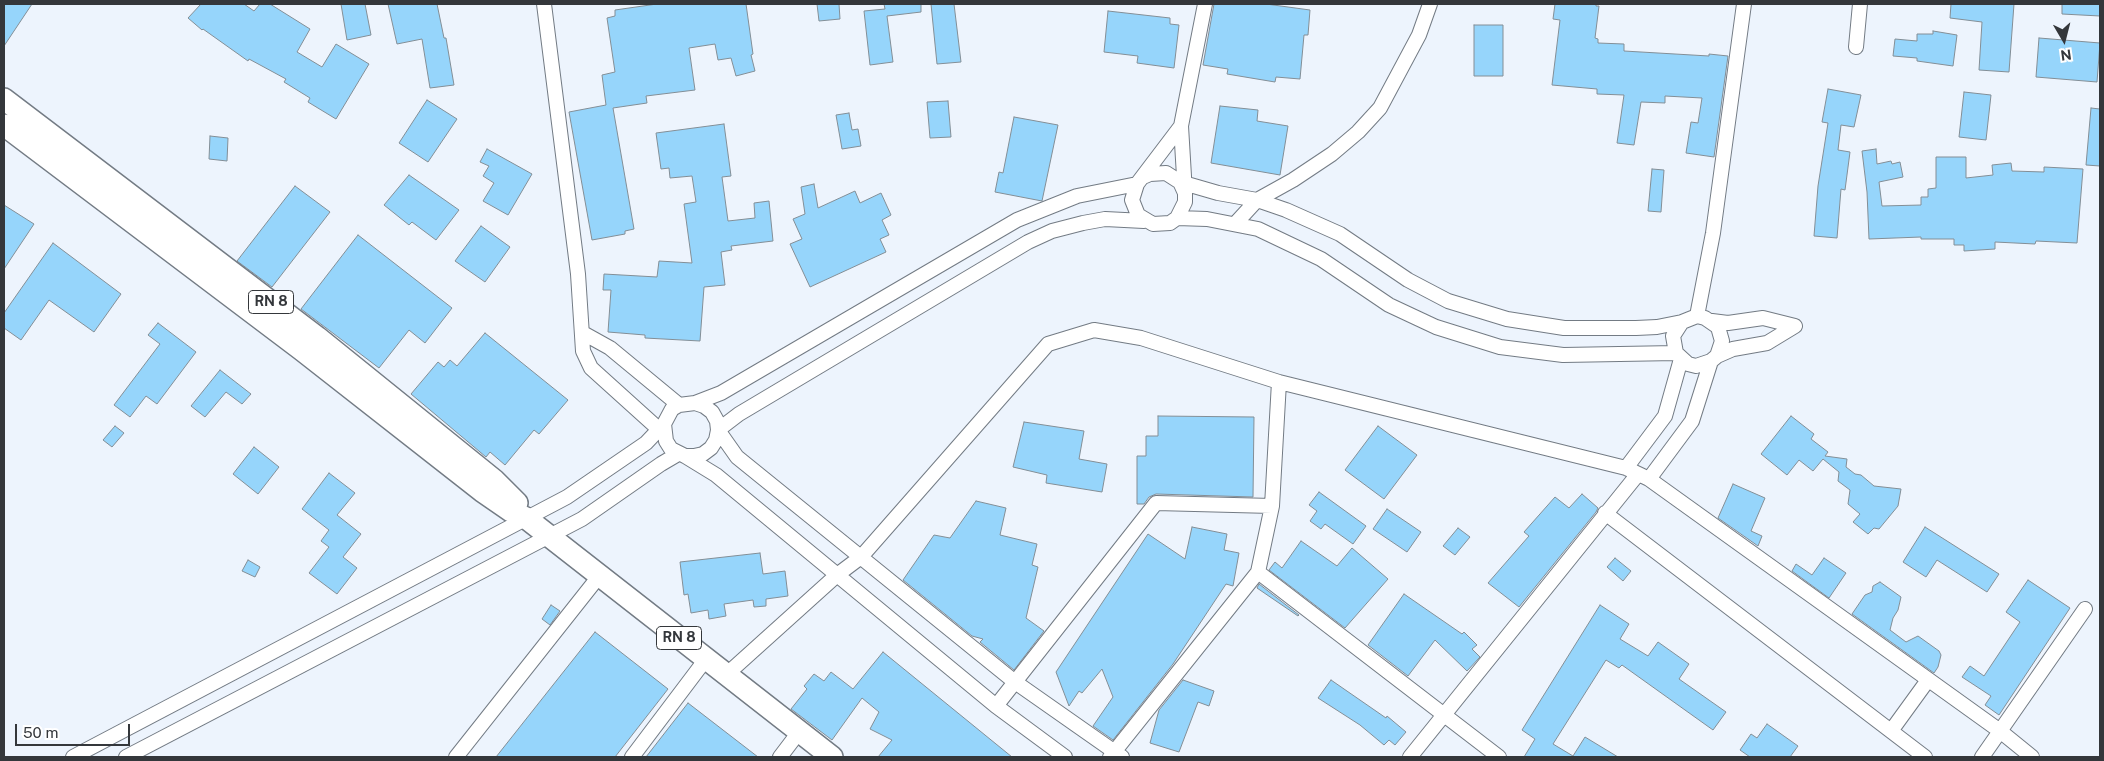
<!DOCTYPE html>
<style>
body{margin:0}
#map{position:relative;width:2104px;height:761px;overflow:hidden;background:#edf4fd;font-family:"Public Sans",sans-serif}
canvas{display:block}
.frame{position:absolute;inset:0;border:5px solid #34373b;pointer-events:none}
.north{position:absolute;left:2039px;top:15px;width:50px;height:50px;-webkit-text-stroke:4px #fff;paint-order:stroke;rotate:172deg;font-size:14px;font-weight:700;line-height:20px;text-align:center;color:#34373b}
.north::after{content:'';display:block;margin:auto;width:18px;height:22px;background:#34373b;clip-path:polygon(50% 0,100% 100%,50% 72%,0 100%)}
.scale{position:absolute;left:15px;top:724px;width:115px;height:22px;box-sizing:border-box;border:2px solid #34373b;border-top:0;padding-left:6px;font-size:15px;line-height:18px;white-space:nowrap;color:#34373b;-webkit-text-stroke:4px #fff;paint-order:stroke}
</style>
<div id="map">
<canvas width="2104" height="761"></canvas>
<div class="frame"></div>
<div class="north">N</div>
<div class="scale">50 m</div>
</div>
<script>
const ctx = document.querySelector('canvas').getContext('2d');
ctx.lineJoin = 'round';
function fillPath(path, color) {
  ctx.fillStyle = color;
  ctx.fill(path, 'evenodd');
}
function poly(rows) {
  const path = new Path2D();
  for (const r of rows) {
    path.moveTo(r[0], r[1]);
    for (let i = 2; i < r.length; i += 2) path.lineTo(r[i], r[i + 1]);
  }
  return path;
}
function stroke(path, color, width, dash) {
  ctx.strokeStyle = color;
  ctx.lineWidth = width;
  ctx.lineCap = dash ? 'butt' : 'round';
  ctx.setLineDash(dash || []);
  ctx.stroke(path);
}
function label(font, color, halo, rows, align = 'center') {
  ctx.font = font + ' "Public Sans",sans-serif';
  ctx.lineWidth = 4;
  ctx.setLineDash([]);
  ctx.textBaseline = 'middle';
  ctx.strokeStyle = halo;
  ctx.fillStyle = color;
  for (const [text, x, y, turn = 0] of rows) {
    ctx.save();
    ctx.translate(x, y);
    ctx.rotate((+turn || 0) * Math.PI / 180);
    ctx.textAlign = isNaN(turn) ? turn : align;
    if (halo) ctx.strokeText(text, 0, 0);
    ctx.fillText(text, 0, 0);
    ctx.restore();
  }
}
const building = poly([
 [4,4,32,4,4,46,4,4],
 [201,4,244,4,254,11,260,4,270,4,310,29,297,52,322,67,336,44,369,64,336,119,308,102,310,98,284,82,286,79,249,59,248,61,203,29,202,30,188,18,201,4],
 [341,4,365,4,371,35,347,40,341,4],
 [388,4,437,4,444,38,446,38,454,85,430,88,422,39,397,44,388,4],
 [657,4,746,4,753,54,751,55,755,71,736,76,731,58,718,60,715,44,689,48,695,90,646,96,647,103,613,108,634,229,625,231,625,234,592,240,569,112,606,105,602,75,615,72,607,18,615,16,615,10,657,4],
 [817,4,839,4,840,19,819,21,817,4],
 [884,4,921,4,921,12,887,16,893,62,870,65,864,11,885,9,884,4],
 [931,4,954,4,961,62,937,64,931,4],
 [1214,4,1266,4,1310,10,1308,35,1304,35,1300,79,1276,77,1275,82,1227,74,1228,69,1203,65,1214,4],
 [1555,4,1596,4,1596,6,1599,6,1595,38,1598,39,1598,43,1624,44,1624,51,1709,56,1709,54,1728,56,1714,157,1686,153,1691,122,1698,123,1702,98,1665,96,1665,103,1641,102,1634,145,1617,143,1624,95,1597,94,1597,89,1552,85,1560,20,1553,19,1555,4],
 [1951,4,2014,4,2009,72,1979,70,1982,22,1950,18,1951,4],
 [2062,4,2100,4,2100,16,2062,14,2062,4],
 [1108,11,1170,18,1170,24,1179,25,1174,68,1137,63,1138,56,1104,52,1108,11],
 [1474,25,1503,25,1503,76,1474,76,1474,25],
 [1933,31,1957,35,1953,66,1917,61,1917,58,1893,56,1895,39,1917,41,1917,34,1933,34,1933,31],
 [2039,38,2100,43,2097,82,2036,77,2039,38],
 [1828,89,1861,95,1854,127,1841,125,1838,150,1850,152,1845,190,1841,189,1837,238,1814,236,1818,186,1828,123,1822,122,1828,89],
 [1964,92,1991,95,1986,140,1959,137,1964,92],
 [427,100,457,119,428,162,399,143,427,100],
 [948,101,951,137,930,138,927,102,948,101],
 [1220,106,1258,110,1257,121,1288,126,1280,175,1211,163,1220,106],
 [2091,108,2100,109,2100,166,2086,165,2091,108],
 [849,113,852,130,858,129,861,146,842,149,836,115,849,113],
 [1014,117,1058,125,1042,201,995,192,999,172,1003,173,1014,117],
 [724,124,731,176,722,177,728,221,755,218,754,203,769,201,773,241,731,246,732,250,721,252,725,285,704,287,700,341,645,338,645,335,608,332,611,290,603,290,604,274,657,277,659,261,692,263,684,204,696,202,692,176,670,178,669,168,661,169,656,133,724,124],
 [210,136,228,138,227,161,209,159,210,136],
 [487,149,532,174,508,215,483,201,494,183,483,176,489,166,480,162,487,149],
 [1876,149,1877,164,1891,161,1892,164,1900,162,1903,177,1879,182,1882,206,1921,205,1921,197,1928,197,1928,189,1936,188,1936,157,1966,157,1966,178,1993,175,1992,165,2011,163,2012,171,2044,172,2044,167,2083,169,2077,243,2036,241,2035,244,1995,242,1995,249,1964,251,1964,245,1954,245,1954,239,1921,239,1921,237,1869,239,1867,192,1862,151,1876,149],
 [1652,169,1664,170,1661,212,1648,211,1652,169],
 [409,175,459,210,436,240,412,222,409,225,384,205,409,175],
 [814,184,818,208,855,191,860,203,881,193,891,215,882,220,889,235,880,239,886,252,810,287,790,244,802,239,793,219,805,214,801,187,814,184],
 [295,186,330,212,272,287,237,261,295,186],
 [4,205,34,224,4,269,4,205],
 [481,226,510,247,485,282,455,261,481,226],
 [358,235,452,308,425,343,409,330,379,368,301,309,358,235],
 [53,243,121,294,94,332,49,300,21,340,4,328,4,313,53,243],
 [158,323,196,352,157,404,146,396,130,417,114,405,160,344,148,335,158,323],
 [485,333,568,400,539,434,534,430,505,465,490,452,486,457,411,394,438,362,444,367,450,360,457,366,485,333],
 [220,370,251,394,242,404,226,392,205,417,191,406,220,370],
 [1158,416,1254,417,1253,497,1156,494,1149,497,1144,504,1137,504,1137,456,1146,456,1146,436,1158,436,1158,416],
 [1791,416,1814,434,1811,439,1828,452,1825,456,1847,459,1846,467,1855,474,1861,475,1874,486,1901,489,1898,506,1879,529,1874,528,1868,534,1853,522,1860,514,1848,504,1850,490,1838,481,1839,472,1823,459,1813,471,1799,460,1787,475,1761,454,1791,416],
 [1024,422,1084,431,1079,459,1107,464,1102,492,1046,483,1047,475,1013,467,1024,422],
 [115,426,124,433,112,447,103,440,115,426],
 [1378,426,1417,455,1384,499,1345,470,1378,426],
 [254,447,279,467,258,494,233,474,254,447],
 [329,473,355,493,337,515,361,534,343,557,357,568,337,594,309,573,329,547,321,541,329,530,302,509,329,473],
 [1733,484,1765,498,1751,531,1762,536,1758,546,1718,518,1733,484],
 [1319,492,1366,526,1353,544,1325,524,1321,529,1310,521,1317,511,1309,505,1319,492],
 [1582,494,1598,508,1596,512,1519,607,1488,583,1529,536,1524,532,1555,497,1569,508,1582,494],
 [976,501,1006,508,1000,535,1037,544,1032,565,1038,567,1026,618,1044,631,1014,670,980,642,983,639,972,636,903,580,934,535,950,538,976,501],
 [1387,509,1421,532,1407,552,1373,529,1387,509],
 [1192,527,1227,534,1224,550,1239,553,1233,586,1226,584,1173,664,1113,740,1093,726,1113,697,1102,669,1082,693,1079,691,1069,706,1056,672,1148,534,1185,559,1192,527],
 [1925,527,1999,574,1987,592,1937,560,1926,577,1903,562,1925,527],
 [1458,528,1470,537,1455,555,1443,546,1458,528],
 [1301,541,1337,566,1352,548,1388,579,1345,628,1269,570,1275,562,1282,568,1301,541],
 [760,553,763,574,785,571,788,596,766,599,766,606,754,607,753,600,724,604,726,616,709,619,708,610,691,613,688,594,684,595,680,562,760,553],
 [1615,558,1631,571,1623,581,1607,567,1615,558],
 [1824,558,1846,573,1829,598,1792,571,1796,564,1812,575,1824,558],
 [248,560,260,567,255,577,242,571,248,560],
 [2028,580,2070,608,1999,715,1985,705,1991,696,1962,677,1970,666,1984,676,2020,622,2006,612,2028,580],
 [1880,582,1901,597,1898,610,1893,618,1890,630,1906,642,1918,636,1939,651,1941,655,1938,667,1934,673,1852,614,1865,595,1872,592,1873,586,1880,582],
 [1259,584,1299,615,1298,616,1257,588,1259,584],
 [1404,594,1462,634,1464,632,1477,645,1472,649,1480,657,1467,671,1435,640,1408,676,1368,645,1404,594],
 [551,605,560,611,550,625,542,619,551,605],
 [1600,605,1629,624,1620,639,1648,656,1658,642,1689,664,1679,679,1726,712,1713,730,1622,665,1619,668,1606,660,1553,744,1573,756,1585,737,1618,757,1524,757,1535,739,1522,730,1600,605],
 [595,632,668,689,615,757,496,757,595,632],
 [883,652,1012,757,878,757,892,740,870,729,879,712,862,698,832,740,791,709,807,689,804,686,814,674,824,681,831,672,853,689,883,652],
 [1183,680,1214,691,1209,706,1198,702,1179,752,1150,743,1159,710,1183,680],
 [1331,680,1386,718,1387,716,1406,732,1395,745,1389,740,1384,745,1360,725,1318,698,1331,680],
 [688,703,758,757,646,757,688,703],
 [1767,724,1798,746,1790,757,1750,757,1740,750,1751,734,1757,738,1767,724]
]);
fillPath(building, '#96d5fb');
stroke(building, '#838e96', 1);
const street = poly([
 [544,4,578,274,583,351,591,368,663,433],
 [1856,47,1860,4],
 [1181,126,1205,4],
 [1143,177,1150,174,1166,173,1180,182,1185,193,1185,202,1177,218,1170,223,1153,224,1138,215,1132,200,1137,184,1181,126,1185,193],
 [1180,182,1218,193,1257,200,1286,210,1340,234,1408,280,1448,301,1507,319,1564,328,1636,328,1657,327,1682,322,1697,316,1705,318,1718,327,1722,341,1717,356,1711,361,1696,366,1688,364,1676,353,1673,336,1682,322],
 [1177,218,1207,219,1258,229,1321,259,1389,305,1436,327,1500,347,1563,355,1676,353],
 [1235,224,1257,200,1293,180,1332,154,1358,132,1380,108,1419,35,1430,4],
 [1697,316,1713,233,1744,4],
 [1712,321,1728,323,1763,318,1795,326,1767,343,1733,349,1717,356],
 [583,333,610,348,679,405],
 [695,403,721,393,1017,220,1077,196,1137,184],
 [685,456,716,475,996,706,1065,757],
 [1626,468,1665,416,1681,359],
 [1649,479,1692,421,1711,361],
 [1605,513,1925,757],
 [1258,572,1499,757],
 [726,675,837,575,861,557,1048,344,1094,330,1141,338,1279,382,1626,468,1649,479,2000,731,2032,757],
 [996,706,1156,503,1272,506],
 [1891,731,1928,680],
 [73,757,567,497,646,443,664,424,672,409,679,405,695,403,704,406,712,412,717,421,718,430,716,440,711,448,703,454,694,456,685,456,671,449,666,441,664,424],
 [126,757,582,519,661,464,678,454],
 [456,757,600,575],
 [632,757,706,659],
 [780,757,799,732],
 [1110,757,1258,572,1272,506,1279,382],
 [1122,757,1015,682,737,457,718,430,739,414,1028,242,1052,231,1083,223,1105,219,1144,221],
 [1410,757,1638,474],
 [1982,757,2085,609]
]);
const primary = poly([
 [4,99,317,337,494,480,517,503],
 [4,125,302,350,482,491,511,511,526,518,832,757]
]);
stroke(street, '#737b84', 16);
stroke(primary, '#737b84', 24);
stroke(street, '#fff', 14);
stroke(primary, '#fff', 21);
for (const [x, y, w] of [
 [271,302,45],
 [679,638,45]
]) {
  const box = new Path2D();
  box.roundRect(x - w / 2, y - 11.5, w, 23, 4);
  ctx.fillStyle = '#fff';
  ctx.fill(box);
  stroke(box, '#34373b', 1);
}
label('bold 14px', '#34373b', null, [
 ["RN 8",271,302],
 ["RN 8",679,638]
]);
</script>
